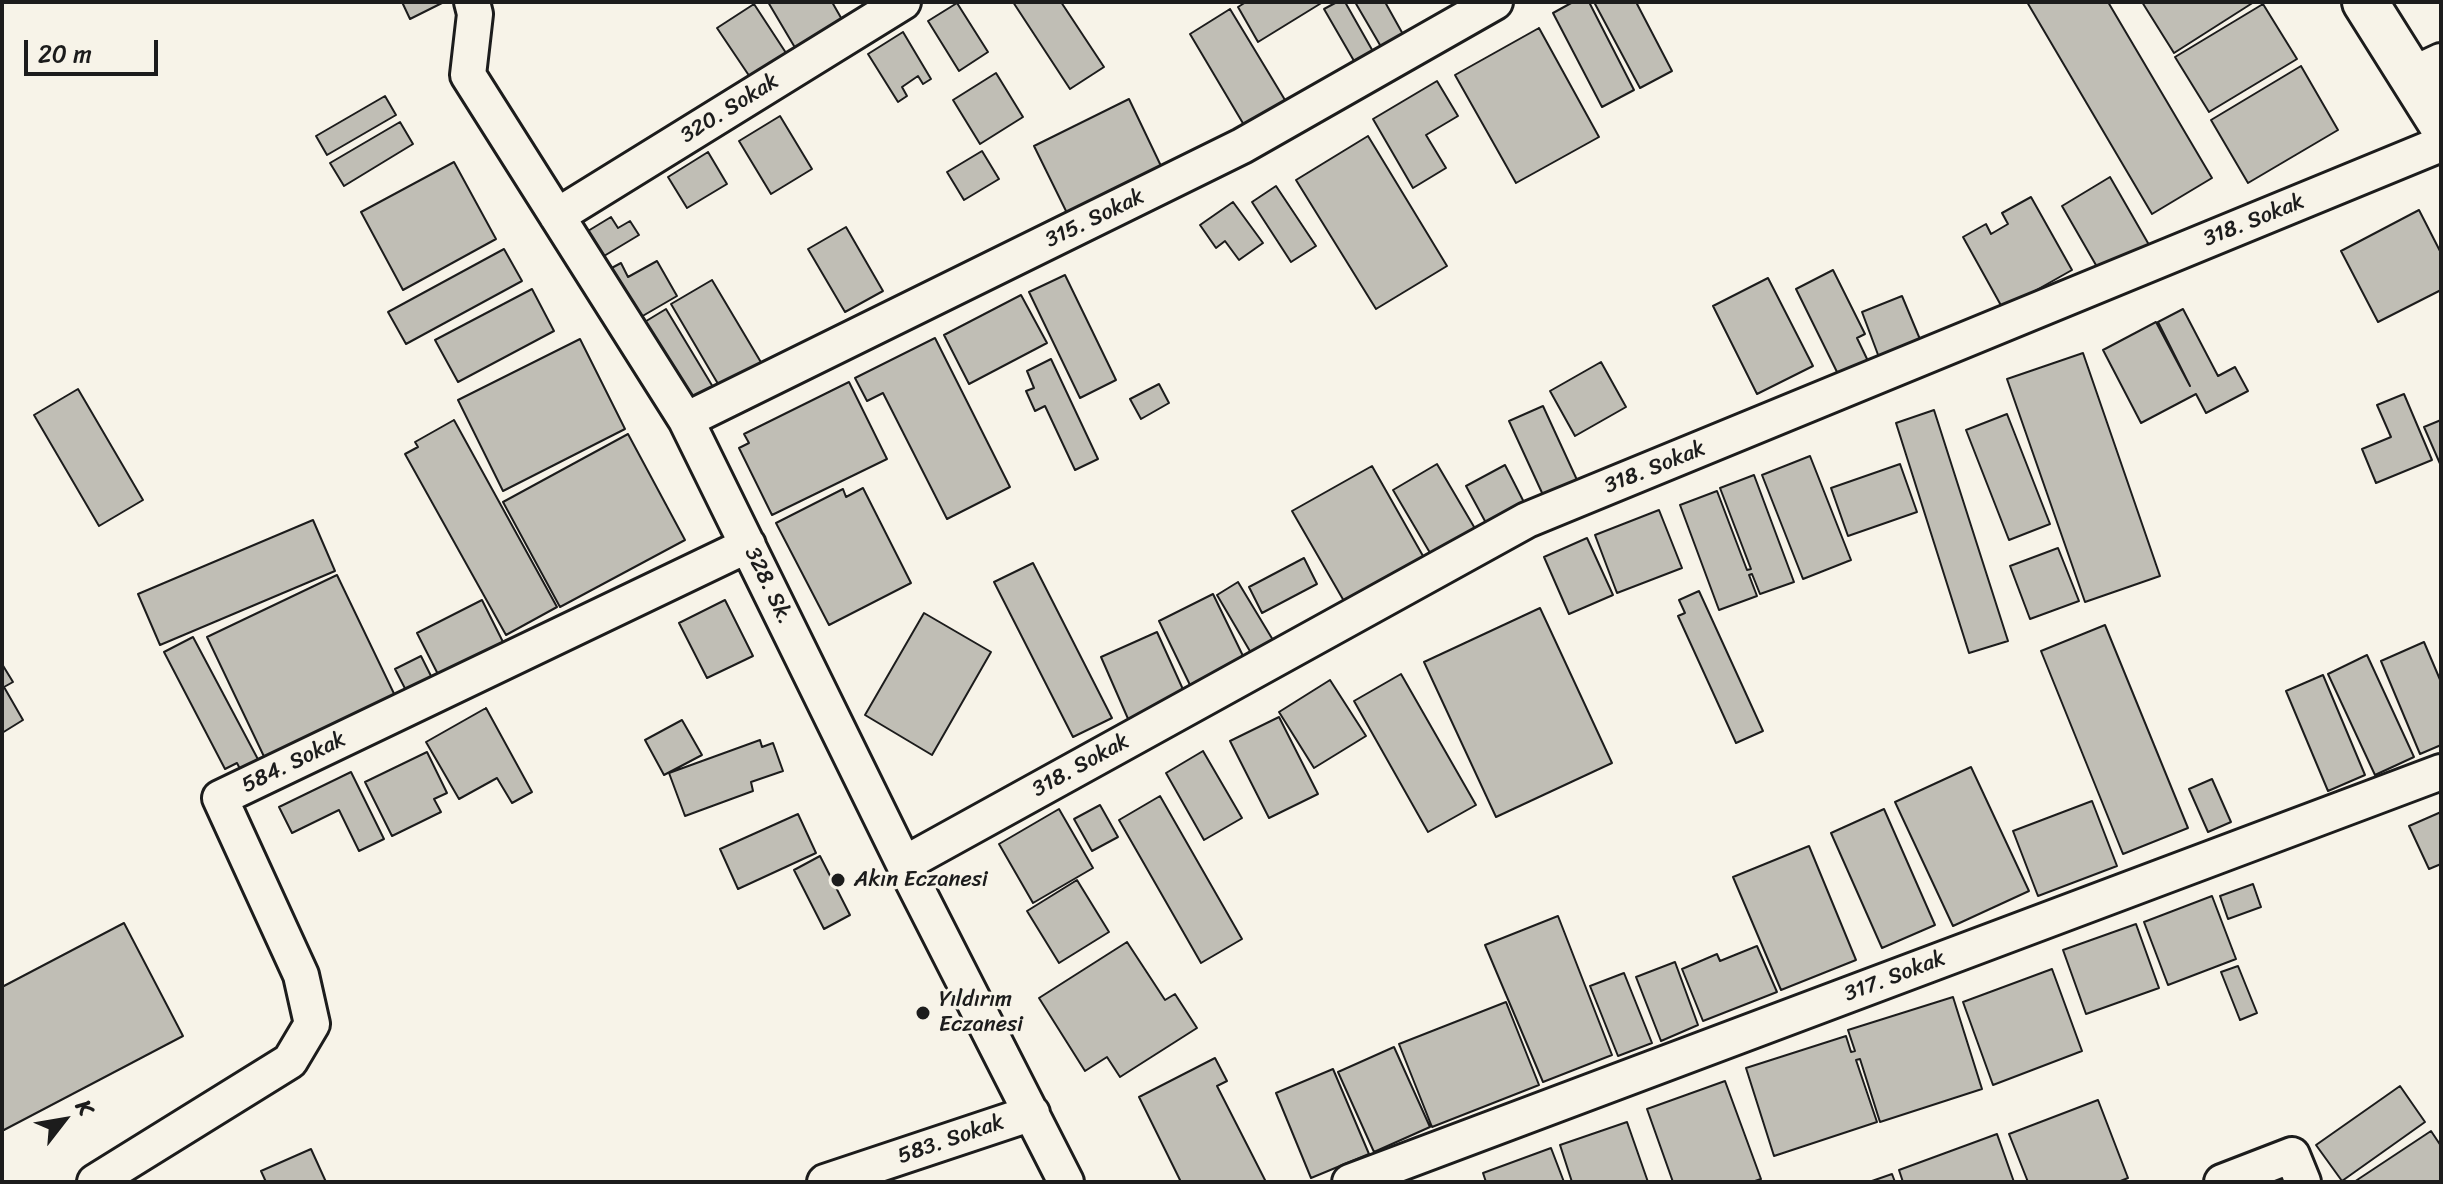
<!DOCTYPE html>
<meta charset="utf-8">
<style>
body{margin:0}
#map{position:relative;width:2443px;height:1184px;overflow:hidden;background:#f7f3e8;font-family:Sriracha,sans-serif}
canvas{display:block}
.frame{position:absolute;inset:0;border:4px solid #1c1c1c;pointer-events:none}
.north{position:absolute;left:24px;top:1080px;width:80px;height:80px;-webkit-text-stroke:6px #f7f3e8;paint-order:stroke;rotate:59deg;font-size:22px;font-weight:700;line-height:32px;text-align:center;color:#1c1c1c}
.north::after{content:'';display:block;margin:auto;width:28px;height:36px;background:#1c1c1c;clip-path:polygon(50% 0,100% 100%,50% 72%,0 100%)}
.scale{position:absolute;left:24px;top:40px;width:134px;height:36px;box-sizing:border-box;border:4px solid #1c1c1c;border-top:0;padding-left:10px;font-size:24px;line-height:28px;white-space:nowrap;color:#1c1c1c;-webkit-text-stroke:6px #f7f3e8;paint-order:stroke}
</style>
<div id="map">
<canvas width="2443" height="1184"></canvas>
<div class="frame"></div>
<div class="north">K</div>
<div class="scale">20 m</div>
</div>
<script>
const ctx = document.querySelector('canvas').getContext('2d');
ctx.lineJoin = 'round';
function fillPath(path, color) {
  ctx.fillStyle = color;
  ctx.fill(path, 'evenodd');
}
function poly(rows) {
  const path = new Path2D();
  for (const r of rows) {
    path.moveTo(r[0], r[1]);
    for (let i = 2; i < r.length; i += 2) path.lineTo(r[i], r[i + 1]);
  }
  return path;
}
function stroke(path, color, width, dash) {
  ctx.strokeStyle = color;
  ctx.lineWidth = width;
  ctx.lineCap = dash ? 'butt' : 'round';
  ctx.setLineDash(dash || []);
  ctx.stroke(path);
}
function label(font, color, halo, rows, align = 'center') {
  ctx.font = font + ' Sriracha,sans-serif';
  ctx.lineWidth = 7;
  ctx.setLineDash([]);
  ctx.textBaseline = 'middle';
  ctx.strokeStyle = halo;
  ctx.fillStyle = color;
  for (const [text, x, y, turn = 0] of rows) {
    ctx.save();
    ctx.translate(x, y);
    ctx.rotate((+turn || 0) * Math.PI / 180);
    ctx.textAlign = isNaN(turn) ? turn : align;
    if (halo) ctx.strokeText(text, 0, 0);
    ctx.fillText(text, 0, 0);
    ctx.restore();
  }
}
const building = poly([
 [402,2,444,2,410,19,402,2],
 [768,2,832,2,844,23,797,51,768,2],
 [1013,2,1061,2,1104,67,1070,89,1013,2],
 [1246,2,1323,2,1258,42,1238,7,1246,2],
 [1337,2,1345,2,1379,62,1361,73,1324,9,1337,2],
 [1355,2,1385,2,1409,45,1387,57,1355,2],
 [1573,2,1589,2,1634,90,1602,107,1553,13,1573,2],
 [1594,2,1636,2,1672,71,1640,88,1594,2],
 [2027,2,2108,2,2212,178,2152,214,2027,2],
 [2142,2,2254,2,2174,53,2142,2],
 [957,3,988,52,959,71,928,21,957,3],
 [754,4,790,59,754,83,717,28,754,4],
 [2263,4,2297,59,2209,112,2175,57,2263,4],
 [1230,9,1285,100,1244,125,1190,34,1230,9],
 [1539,28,1599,137,1516,183,1455,75,1539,28],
 [903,32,931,79,923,84,918,76,902,87,907,96,898,102,868,54,903,32],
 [2301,66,2338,130,2248,183,2211,120,2301,66],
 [996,73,1023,117,980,144,953,100,996,73],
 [1437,81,1458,116,1426,135,1446,168,1413,188,1373,119,1437,81],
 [385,96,396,115,327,155,316,136,385,96],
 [1129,99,1161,166,1067,213,1034,146,1129,99],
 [780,116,812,169,771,194,739,141,780,116],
 [400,122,413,144,344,186,330,163,400,122],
 [1368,136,1447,266,1376,309,1296,180,1368,136],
 [982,151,999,179,964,200,947,172,982,151],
 [708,152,727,184,687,208,668,177,708,152],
 [454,162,496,239,403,290,361,212,454,162],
 [2110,177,2152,250,2104,279,2062,206,2110,177],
 [1276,186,1316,246,1291,262,1252,202,1276,186],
 [2031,197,2072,270,2003,309,1963,237,1986,224,1991,234,2008,224,2002,213,2031,197],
 [1233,202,1263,243,1239,260,1225,241,1216,248,1200,225,1233,202],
 [2419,210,2441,253,2441,290,2378,322,2341,251,2419,210],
 [611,217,618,228,630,221,639,235,599,259,583,234,611,217],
 [846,227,883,291,845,312,808,249,846,227],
 [504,249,522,281,406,344,388,312,504,249],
 [657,261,677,296,634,321,606,271,621,263,628,277,657,261],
 [1833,270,1865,334,1857,338,1868,361,1839,376,1796,289,1833,270],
 [1065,275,1116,380,1080,398,1029,292,1065,275],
 [1768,278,1813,366,1757,394,1713,306,1768,278],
 [712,280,765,369,724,394,671,304,712,280],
 [532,289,554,331,458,382,435,340,532,289],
 [1021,295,1047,343,969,384,944,335,1021,295],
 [1902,296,1922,344,1880,360,1862,312,1902,296],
 [666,309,719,397,691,414,638,326,666,309],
 [2183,309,2218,376,2235,367,2248,391,2206,413,2196,394,2141,423,2103,350,2156,322,2190,386,2158,322,2183,309],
 [935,338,1010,487,947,519,883,393,867,401,855,378,935,338],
 [580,339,625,429,503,491,458,400,580,339],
 [2083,353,2160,576,2085,602,2007,379,2083,353],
 [1051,359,1098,459,1075,470,1045,406,1035,411,1026,391,1034,388,1027,371,1051,359],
 [1601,362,1626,407,1575,436,1550,391,1601,362],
 [849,382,887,459,772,515,739,448,749,443,744,434,849,382],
 [1159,384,1169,403,1141,419,1130,399,1159,384],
 [78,389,143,500,99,526,34,415,78,389],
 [2404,394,2432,460,2376,483,2362,449,2391,437,2377,405,2404,394],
 [1543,406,1583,493,1549,508,1509,421,1543,406],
 [1934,410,2008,641,1969,653,1896,423,1934,410],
 [2007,414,2050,524,2009,540,1966,430,2007,414],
 [454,420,557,607,506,635,405,454,418,447,415,442,454,420],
 [2441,420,2441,466,2424,427,2441,420],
 [628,434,685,540,560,607,503,502,628,434],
 [1810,456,1851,560,1803,579,1762,475,1810,456],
 [1437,464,1480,537,1436,563,1393,490,1437,464],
 [1900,464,1917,512,1848,536,1831,488,1900,464],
 [1505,465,1530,514,1492,534,1466,486,1505,465],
 [1372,466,1427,563,1348,608,1292,511,1372,466],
 [1754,475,1794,582,1760,594,1752,574,1749,575,1757,596,1719,610,1680,505,1717,491,1747,570,1751,569,1720,488,1754,475],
 [863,488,911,583,829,625,776,523,843,489,846,497,863,488],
 [1659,510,1682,568,1617,593,1595,535,1659,510],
 [313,520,335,571,160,645,138,594,313,520],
 [1587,538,1613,595,1569,614,1544,557,1587,538],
 [2058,548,2079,601,2030,619,2010,566,2058,548],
 [1304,558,1317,584,1262,613,1249,587,1304,558],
 [1033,563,1112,718,1073,737,994,582,1033,563],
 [337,575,399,704,269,767,207,637,337,575],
 [1238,582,1276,645,1254,658,1217,595,1238,582],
 [1699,591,1763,731,1736,743,1678,616,1685,613,1679,600,1699,591],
 [1213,594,1244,658,1190,685,1159,621,1213,594],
 [482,600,510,656,445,688,417,633,482,600],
 [725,600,753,656,707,678,679,623,725,600],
 [1540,608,1612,763,1496,817,1424,662,1540,608],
 [924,613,991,652,932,755,865,715,924,613],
 [2105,625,2188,828,2123,854,2041,651,2105,625],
 [1157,632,1186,696,1129,721,1101,657,1157,632],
 [193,637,261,765,243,775,237,763,225,769,164,652,193,637],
 [2424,642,2441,682,2441,745,2420,754,2381,661,2424,642],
 [2367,655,2414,757,2375,775,2328,674,2367,655],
 [421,656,438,690,413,704,395,669,421,656],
 [2,664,13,682,4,687,23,720,2,733,2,664],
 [1401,674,1476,805,1428,832,1354,701,1401,674],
 [2323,675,2365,775,2328,791,2286,691,2323,675],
 [1330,680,1366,736,1314,768,1279,712,1330,680],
 [486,708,532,792,512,803,497,778,459,799,426,742,486,708],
 [1279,717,1318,794,1269,818,1230,741,1279,717],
 [682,720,702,755,664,775,645,740,682,720],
 [760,740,762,747,773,743,783,771,751,782,753,791,685,816,669,773,760,740],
 [1203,751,1242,818,1204,840,1166,773,1203,751],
 [427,752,447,793,434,799,441,812,392,836,365,782,427,752],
 [1971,767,2029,891,1953,926,1895,802,1971,767],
 [351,772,384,839,359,851,339,810,292,833,279,807,351,772],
 [2212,779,2231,822,2208,832,2189,789,2212,779],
 [1160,796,1242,939,1201,963,1119,820,1160,796],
 [2092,801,2117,866,2038,896,2013,831,2092,801],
 [1100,805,1118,837,1092,851,1074,819,1100,805],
 [1059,809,1093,868,1033,903,999,844,1059,809],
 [1884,809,1935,925,1882,948,1831,833,1884,809],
 [2441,812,2441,864,2429,869,2409,826,2441,812],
 [798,814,816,853,738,889,720,849,798,814],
 [1809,846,1856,960,1781,990,1733,877,1809,846],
 [820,856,850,915,824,929,794,870,820,856],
 [1077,880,1109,932,1059,963,1027,911,1077,880],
 [2253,884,2261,907,2228,919,2220,896,2253,884],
 [2212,896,2236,959,2168,985,2144,922,2212,896],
 [1558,916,1612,1055,1543,1082,1485,945,1558,916],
 [124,923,183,1036,2,1131,2,987,124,923],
 [2136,924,2159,988,2086,1014,2063,950,2136,924],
 [1127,942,1165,1000,1175,994,1197,1028,1120,1077,1107,1057,1085,1071,1039,998,1127,942],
 [1757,946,1777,992,1703,1021,1682,969,1717,954,1720,961,1757,946],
 [1675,962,1698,1025,1661,1041,1636,977,1675,962],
 [2238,966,2257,1013,2240,1020,2221,972,2238,966],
 [2052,969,2082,1051,1993,1085,1963,1002,2052,969],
 [1624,973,1652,1043,1618,1056,1590,986,1624,973],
 [1953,997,1982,1089,1880,1122,1860,1059,1856,1060,1877,1122,1774,1156,1746,1068,1846,1036,1851,1052,1855,1051,1848,1030,1953,997],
 [1506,1002,1539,1085,1432,1127,1399,1044,1506,1002],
 [1394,1047,1430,1127,1374,1152,1338,1072,1394,1047],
 [1215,1058,1227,1081,1217,1086,1266,1182,1181,1182,1139,1097,1215,1058],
 [1333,1069,1369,1154,1311,1178,1276,1093,1333,1069],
 [1725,1081,1761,1179,1752,1182,1673,1182,1647,1109,1725,1081],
 [2400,1086,2425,1122,2342,1181,2316,1145,2400,1086],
 [2098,1100,2128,1178,2118,1182,2028,1182,2009,1134,2098,1100],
 [1627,1122,1648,1182,1572,1182,1560,1145,1627,1122],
 [2431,1131,2441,1146,2441,1182,2354,1182,2431,1131],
 [1997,1134,2014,1182,1903,1182,1899,1170,1997,1134],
 [1551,1148,1564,1182,1486,1182,1483,1173,1551,1148],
 [311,1149,326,1182,266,1182,261,1171,311,1149],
 [1892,1174,1895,1182,1869,1182,1892,1174]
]);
fillPath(building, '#c0beb5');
stroke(building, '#1c1c1c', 2);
const street = poly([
 [472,2,475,14,468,75,686,420,904,864,1066,1182],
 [2411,75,2441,61],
 [557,216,903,2],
 [686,420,1242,146,1495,2],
 [904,864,1527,520,2441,144],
 [95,1182,290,1061,312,1024,301,975,220,798,748,545],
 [825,1182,1032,1113],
 [1350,1182,2441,772],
 [2222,1182,2292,1155,2303,1182]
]);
const secondary = poly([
 [2365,2,2441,123]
]);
stroke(street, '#1c1c1c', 40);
stroke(secondary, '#1c1c1c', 50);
stroke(street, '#f7f3e8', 34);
stroke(secondary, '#f7f3e8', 44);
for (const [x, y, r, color] of [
 [838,880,8,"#1c1c1c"],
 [923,1013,8,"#1c1c1c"]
]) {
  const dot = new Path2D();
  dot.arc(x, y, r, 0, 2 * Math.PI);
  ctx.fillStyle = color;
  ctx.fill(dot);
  stroke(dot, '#f7f3e8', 3);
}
label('22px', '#1c1c1c', '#f7f3e8', [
 ["320. Sokak",730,109,-32],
 ["315. Sokak",1095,219,-26],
 ["318. Sokak",2254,221,-22],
 ["318. Sokak",1655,468,-22],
 ["328. Sk.",768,586,64],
 ["584. Sokak",294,763,-26],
 ["318. Sokak",1081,766,-29],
 ["317. Sokak",1895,977,-21],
 ["583. Sokak",951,1140,-19]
]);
label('22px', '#1c1c1c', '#f7f3e8', [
 ["Akın Eczanesi",854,880],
 ["Yıldırım",939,1000],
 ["Eczanesi",939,1025]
], 'left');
</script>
